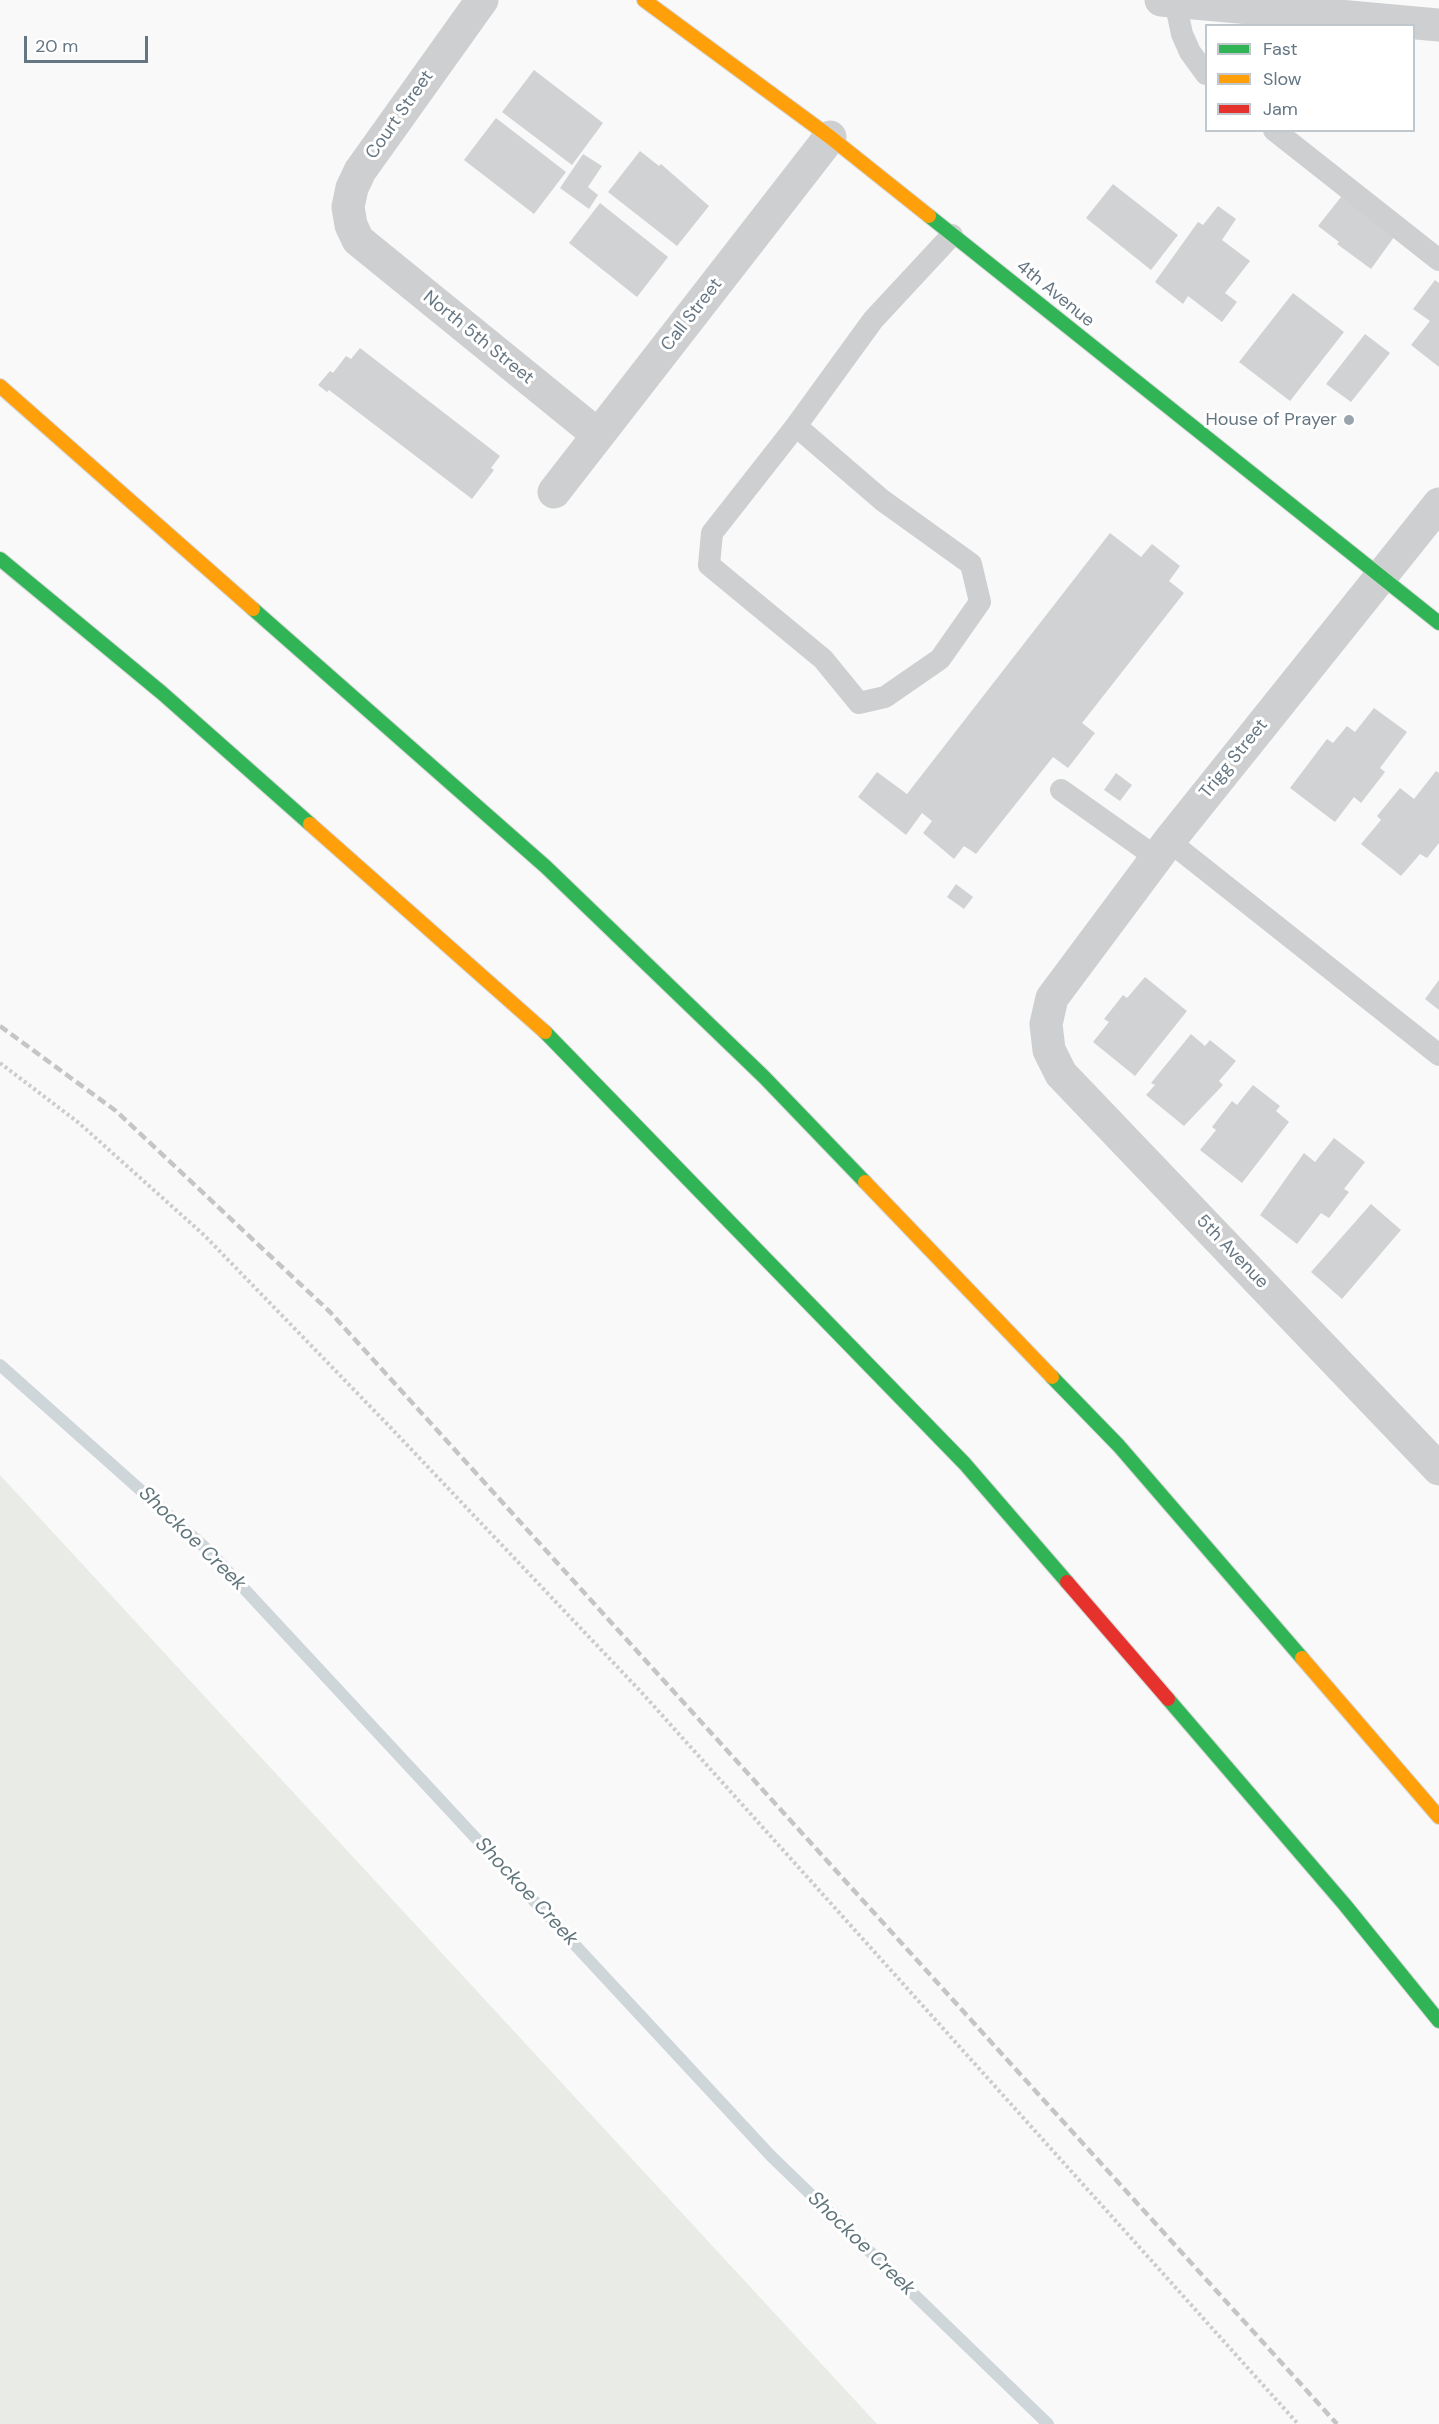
<!DOCTYPE html>
<style>
body{margin:0}
#map{position:relative;width:1439px;height:2424px;overflow:hidden;background:#f9f9f9;font-family:"DM Sans",sans-serif}
canvas{display:block}
.legend{position:absolute;left:1205px;top:24px;width:210px;height:108px;box-sizing:border-box;background:#fff;border:2px solid #c1c8cd;margin:0;padding:8px 10px;list-style:none;font-size:18px;color:#657683}
.legend li{display:flex;align-items:center;gap:12px;height:30px}
.legend b{width:30px;border:2px solid #c1c8cd}
.scale{position:absolute;left:24px;top:36px;width:124px;height:27px;box-sizing:border-box;border:3px solid #657683;border-top:0;padding-left:8px;font-size:18px;line-height:21px;white-space:nowrap;color:#657683;-webkit-text-stroke:4px #fff;paint-order:stroke}
</style>
<div id="map">
<canvas width="1439" height="2424"></canvas>
<ul class="legend">
<li><b style="height:8px;background:#30b455"></b>Fast</li>
<li><b style="height:8px;background:#ff9f0a"></b>Slow</li>
<li><b style="height:8px;background:#e5322d"></b>Jam</li>
</ul>
<div class="scale">20 m</div>
</div>
<script>
const ctx = document.querySelector('canvas').getContext('2d');
ctx.lineJoin = 'round';
function fillPath(path, color) {
  ctx.fillStyle = color;
  ctx.fill(path, 'evenodd');
}
function poly(rows) {
  const path = new Path2D();
  for (const r of rows) {
    path.moveTo(r[0], r[1]);
    for (let i = 2; i < r.length; i += 2) path.lineTo(r[i], r[i + 1]);
  }
  return path;
}
function stroke(path, color, width, dash) {
  ctx.strokeStyle = color;
  ctx.lineWidth = width;
  ctx.lineCap = dash ? 'butt' : 'round';
  ctx.setLineDash(dash || []);
  ctx.stroke(path);
}
function label(font, color, halo, rows, align = 'center') {
  ctx.font = font + ' "DM Sans",sans-serif';
  ctx.lineWidth = 6;
  ctx.setLineDash([]);
  ctx.textBaseline = 'middle';
  ctx.strokeStyle = halo;
  ctx.fillStyle = color;
  for (const [text, x, y, turn = 0] of rows) {
    ctx.save();
    ctx.translate(x, y);
    ctx.rotate((+turn || 0) * Math.PI / 180);
    ctx.textAlign = isNaN(turn) ? turn : align;
    if (halo) ctx.strokeText(text, 0, 0);
    ctx.fillText(text, 0, 0);
    ctx.restore();
  }
}
fillPath(poly([
 [0,1475,877,2424,0,2424]
]), '#e8ebe6');
stroke(poly([
 [0,1365,210,1552,771,2156,1048,2424]
]), '#ced6d9', 12);
fillPath(poly([
 [534,70,603,123,572,165,502,112],
 [496,118,566,172,534,214,464,160],
 [640,151,659,166,661,164,709,206,677,246,608,192],
 [583,154,602,166,588,187,598,195,589,209,560,188],
 [1113,184,1178,235,1151,270,1086,218],
 [1341,197,1397,233,1371,269,1337,244,1339,242,1318,226],
 [600,203,668,257,637,297,569,243],
 [1218,206,1236,219,1222,240,1250,261,1225,293,1237,302,1222,322,1188,296,1183,304,1155,282,1198,222,1203,225],
 [1435,280,1439,283,1439,367,1411,345,1430,321,1413,309],
 [1293,293,1344,332,1290,401,1239,362],
 [1365,334,1390,353,1351,402,1326,384],
 [360,348,500,456,491,468,494,470,472,499,329,390,327,392,318,385,330,371,333,373,346,356,351,359],
 [1110,533,1141,557,1152,544,1180,566,1169,581,1184,593,1082,723,1095,733,1068,768,1053,757,976,854,964,846,954,859,923,833,932,821,922,813,906,835,858,797,877,772,907,794],
 [1374,708,1407,732,1380,768,1385,772,1361,803,1354,797,1335,822,1290,788,1327,739,1333,743,1347,726,1355,732],
 [1436,771,1439,773,1439,843,1427,858,1420,854,1401,876,1361,844,1381,820,1377,816,1400,788,1414,799],
 [1116,773,1132,785,1120,801,1104,790],
 [956,884,973,897,964,909,947,897],
 [1145,977,1187,1011,1135,1076,1093,1042,1109,1022,1104,1019,1123,995,1127,998],
 [1439,980,1439,1010,1425,999],
 [1191,1034,1205,1046,1210,1040,1236,1061,1219,1081,1223,1085,1184,1126,1146,1095,1155,1085,1151,1083],
 [1253,1085,1280,1106,1276,1111,1289,1122,1242,1183,1200,1150,1216,1130,1212,1127,1232,1101,1237,1105],
 [1334,1138,1365,1162,1344,1189,1349,1192,1329,1218,1321,1213,1297,1244,1260,1215,1304,1153,1315,1162],
 [1371,1204,1401,1230,1342,1299,1311,1272]
]), '#d0d2d3');
const fast = poly([
 [929,216,1439,623],
 [0,559,162,693,310,824],
 [253,609,546,867,764,1077,865,1182],
 [545,1032,965,1464,1067,1582],
 [1052,1377,1119,1446,1302,1658],
 [1168,1699,1345,1905,1439,2021]
]);
const slow = poly([
 [644,0,830,137,929,216],
 [0,386,253,609],
 [310,824,545,1032],
 [865,1182,1052,1377],
 [1302,1658,1439,1817]
]);
const jam = poly([
 [1067,1582,1168,1699]
]);
stroke(fast, '#d5d6d7', 16);
stroke(slow, '#d5d6d7', 16);
stroke(jam, '#d5d6d7', 16);
stroke(poly([
 [0,1063,79,1123,204,1235,391,1428,643,1694,1298,2424]
]), '#cbcccd', 4, [3, 3]);
stroke(poly([
 [1175,1,1182,34,1190,52,1206,74],
 [1274,130,1439,260],
 [796,426,712,533,709,565,823,659,859,703,885,697,940,659,980,602,971,564,882,500,796,426,873,320,952,235],
 [1061,790,1157,858],
 [1169,841,1439,1055]
]), '#cecfd0', 22);
stroke(poly([
 [482,0,360,171,352,188,348,207,351,225,358,240,598,435],
 [1161,0,1439,25],
 [554,492,830,137],
 [1439,504,1169,841,1052,998,1046,1024,1049,1050,1061,1074,1439,1469]
]), '#cecfd0', 33);
stroke(fast, '#30b455', 14);
stroke(slow, '#ff9f0a', 14);
stroke(jam, '#e5322d', 14);
stroke(poly([
 [0,1026,116,1111,330,1312,1337,2424]
]), '#c3c5c6', 4.5, [9, 4.5]);
for (const [x, y, r, color] of [
 [1349,420,6,"#99a4ac"]
]) {
  const dot = new Path2D();
  dot.arc(x, y, r, 0, 2 * Math.PI);
  ctx.fillStyle = color;
  ctx.fill(dot);
  stroke(dot, '#fff', 2);
}
label('18px', '#657683', '#fff', [
 ["Court Street",400,115,-55],
 ["4th Avenue",1055,294,39],
 ["Call Street",692,315,-52],
 ["North 5th Street",478,338,39],
 ["Trigg Street",1234,759,-51],
 ["5th Avenue",1232,1252,46]
]);
label('18px', '#657683', '#fff', [
 ["House of Prayer",1337,420]
], 'right');
label('italic 20px', '#60757c', '#fff', [
 ["Shockoe Creek",192,1539,44],
 ["Shockoe Creek",526,1892,47],
 ["Shockoe Creek",861,2244,44]
]);
</script>
